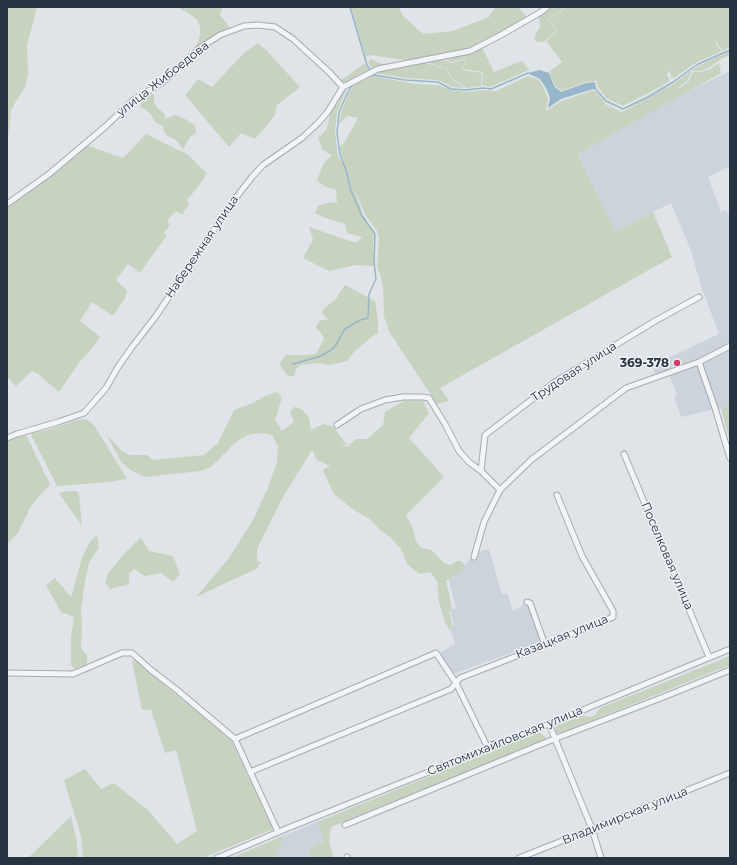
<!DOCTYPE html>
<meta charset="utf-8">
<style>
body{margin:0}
#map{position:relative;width:737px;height:865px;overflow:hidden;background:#dfe4e9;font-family:Montserrat,sans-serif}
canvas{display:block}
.frame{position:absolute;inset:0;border:8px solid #273340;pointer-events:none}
</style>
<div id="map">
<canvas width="737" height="865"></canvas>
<div class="frame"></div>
</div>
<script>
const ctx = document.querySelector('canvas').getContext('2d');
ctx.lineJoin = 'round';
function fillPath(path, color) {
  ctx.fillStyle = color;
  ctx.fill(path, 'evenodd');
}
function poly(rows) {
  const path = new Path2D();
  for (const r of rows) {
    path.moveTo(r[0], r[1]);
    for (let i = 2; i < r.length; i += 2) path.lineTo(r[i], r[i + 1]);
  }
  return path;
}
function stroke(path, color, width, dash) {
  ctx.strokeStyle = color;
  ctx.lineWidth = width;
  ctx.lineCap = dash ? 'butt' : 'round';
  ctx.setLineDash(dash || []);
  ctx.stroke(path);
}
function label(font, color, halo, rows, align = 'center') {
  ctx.font = font + ' Montserrat,sans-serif';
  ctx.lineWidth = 3;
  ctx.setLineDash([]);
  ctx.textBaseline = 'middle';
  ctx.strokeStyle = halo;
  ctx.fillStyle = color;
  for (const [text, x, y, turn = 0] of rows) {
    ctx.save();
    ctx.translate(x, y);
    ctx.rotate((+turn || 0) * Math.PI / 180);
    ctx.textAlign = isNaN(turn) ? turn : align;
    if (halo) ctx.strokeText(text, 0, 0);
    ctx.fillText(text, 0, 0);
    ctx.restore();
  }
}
fillPath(poly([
 [730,71,730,166,708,177,721,212,725,210,730,216,730,404,721,408,681,417,674,396,677,395,669,375,657,380,653,365,719,334,702,289,690,248,671,203,615,231,577,154,658,106],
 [489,549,502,595,507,593,513,611,527,603,529,605,541,642,453,674,440,653,455,644,450,626,454,625,450,610,456,608,448,577,463,567,476,553],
 [317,822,324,841,307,850,311,858,278,858,276,852,285,835]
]), '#cdd3db');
fillPath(poly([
 [7,7,37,7,27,45,28,73,26,85,15,103,11,111,7,146],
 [178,7,223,7,220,15,230,28,194,48,198,43,200,34,200,27,198,21,194,17],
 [351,7,399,7,403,16,423,34,453,31,489,17,491,13,496,7,518,7,525,15,529,17,489,39,485,40,480,44,469,50,409,61,370,55,366,57,354,19],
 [552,7,566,7,548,20,556,31,553,34,543,42,536,42,534,39,536,33,540,27,539,17],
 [567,7,573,7,576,8,575,7,576,7,577,9,577,7,730,7,730,46,723,51,718,45,714,36,708,28,714,36,717,46,722,51,697,62,674,78,671,77,670,70,667,74,664,75,667,75,670,81,647,94,623,106,606,98,598,87,596,79,595,81,586,82,562,91,555,86,549,72,562,62,546,41,554,34,557,31,549,20],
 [258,43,267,51,300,87,277,105,274,117,255,139,241,133,229,147,185,95,198,79,212,87,245,52],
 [482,47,494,72,522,61,529,70,490,87,482,85,483,72,463,69,467,58,452,62,443,58],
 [730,51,730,55,721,59,708,68,701,71,692,71,687,81,678,88,678,89,688,82,693,72,701,72,710,69,719,63,721,73,577,154,615,231,653,212,672,257,440,388,449,401,437,404,390,333,384,317,383,286,380,274,377,268,379,238,377,231,365,215,355,189,363,215,374,232,373,244,375,266,356,265,329,271,303,258,313,240,309,227,356,243,362,237,347,233,345,224,323,217,315,213,318,206,326,203,337,202,336,190,324,186,317,180,324,162,328,159,332,155,322,150,321,144,318,138,327,129,331,111,339,100,342,92,341,80,365,63,366,66,372,74,353,78,345,93,337,111,335,132,338,157,346,168,341,155,340,147,344,143,358,118,347,116,339,124,341,112,348,95,356,81,374,76,414,84,438,85,451,90,466,92,484,90,496,91,528,76,539,80,544,88,548,99,546,111,562,101,591,91,596,91,605,102,605,104,622,112,670,86,698,66],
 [371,59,384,65,388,63,407,66,425,63,446,69,452,79,465,88,452,87,438,80,406,78,375,73,368,62],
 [442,59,452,63,466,59,462,70,482,73,481,86,467,88,452,78,447,69,426,62],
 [150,93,154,94,154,102,157,108,164,113,166,119,175,115,185,119,195,125,196,133,190,137,183,150,176,140,166,135,162,125,156,123,150,113,141,107,141,99],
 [146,134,187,154,207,173,198,187,187,200,189,204,182,215,176,211,167,221,170,225,164,233,167,235,140,273,128,264,116,280,127,290,125,298,113,316,92,302,80,321,100,337,90,351,81,360,59,392,38,374,32,371,16,386,7,377,7,206,86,145,123,158],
 [345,285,375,301,378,320,378,333,374,335,354,352,347,361,330,365,318,363,301,365,296,369,294,376,288,376,279,364,286,355,303,355,316,354,324,339,321,333,316,328,319,321,328,319,322,313,323,309,335,300],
 [277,392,282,398,275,420,282,431,294,422,290,412,294,407,302,409,309,418,311,430,323,424,334,427,347,445,340,444,347,447,356,439,367,439,383,425,385,412,405,400,423,401,429,413,409,438,444,477,406,515,412,526,416,541,421,548,429,549,434,552,439,558,444,563,450,565,457,561,461,561,465,566,460,573,454,574,449,580,446,580,452,608,449,613,452,623,450,631,445,622,439,602,437,581,430,572,419,574,407,564,401,549,390,537,379,529,370,519,354,510,334,494,323,470,330,466,317,460,312,450,283,497,257,549,257,561,262,563,258,565,258,568,196,597,229,558,253,520,267,490,277,462,278,446,272,435,261,433,248,435,236,442,211,467,200,471,145,477,132,471,122,463,106,434,121,450,130,455,147,455,153,460,204,455,218,443,234,410,253,403,265,396],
 [730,404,730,442,721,408],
 [81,419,88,420,94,425,127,479,108,482,57,486,32,437,31,432,43,431],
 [25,434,27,437,50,484,31,506,18,533,7,544,7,442,19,436],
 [68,491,76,491,79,494,82,526,59,493],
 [97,535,99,547,89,563,85,581,81,610,82,625,81,646,83,651,87,654,87,664,75,669,71,665,71,638,74,617,61,612,46,585,55,578,71,597,82,558,90,541],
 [141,537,149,551,173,556,180,574,173,582,161,573,145,576,134,569,129,574,129,584,110,589,105,582,109,572,122,556],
 [730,656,730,665,561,733,557,733,555,730,556,726,583,715,590,717,595,715,600,708],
 [134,658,153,675,231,740,273,829,203,858,83,858,81,836,64,780,85,769,101,789,114,783,148,810,177,844,197,831,176,750,165,753,151,710,142,710,132,662],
 [539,732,548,740,501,758,331,827,329,843,334,858,311,858,307,850,324,841,317,822],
 [71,816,77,843,78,858,28,858],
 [285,835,276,852,278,858,231,858]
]), '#c7d3bf');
fillPath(poly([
 [540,70,549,73,554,86,561,92,586,83,595,82,596,89,590,90,561,99,548,108,550,98,546,88,540,79,527,73]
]), '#98b6ca');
stroke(poly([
 [350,7,367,65,371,71],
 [370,76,374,75,405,80,438,82,451,89,465,90,483,88,491,89,528,73],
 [595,88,606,101,623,109,648,97,673,82,698,64,730,50],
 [293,364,321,356,334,348,345,329,360,320,368,318,369,294,376,279,374,262,375,234,362,216,351,191,346,170,340,155,337,133,339,112,347,94,352,85]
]), '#98b6ca', 1.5);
const minor = poly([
 [343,87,378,69,470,51,501,35,541,12,547,7],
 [7,204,49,174,106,126,132,101,163,82,200,48,220,35,244,26,258,25,275,27,293,39,329,72,343,87,327,113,318,123,302,138,263,165,252,177,234,200,156,316,132,347,118,367,106,388,84,413,58,422,17,434,7,438],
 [699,362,715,408,730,458],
 [337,425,361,409,385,400,403,397,423,397,429,398,445,424,459,451,469,462,481,471,500,490],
 [624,454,709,657],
 [481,471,485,435,555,382,655,321,699,297],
 [474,557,484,522,500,490,531,460,626,388,699,362,730,346],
 [527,602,530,603,545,645],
 [7,673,73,674,122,653,132,653,151,670,177,690,235,739,278,832],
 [549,724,592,829,601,858],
 [235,739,436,653,456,683,488,748],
 [250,772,451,689,460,678,545,645,613,617,613,611,582,556,557,495],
 [345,825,554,739,661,698,730,670],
 [347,857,347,858],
 [217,858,288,828,549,724,730,649],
 [519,858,592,829,730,773]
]);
stroke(minor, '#a4abb3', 7);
stroke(minor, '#f2f4f7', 5);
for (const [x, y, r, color] of [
 [677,363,4,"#d33e66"]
]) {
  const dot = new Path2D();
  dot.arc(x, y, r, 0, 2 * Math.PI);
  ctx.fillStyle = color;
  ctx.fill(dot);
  stroke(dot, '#eef2f6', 1.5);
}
label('12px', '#273340', '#eef2f6', [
 ["улица Жибоедова",163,79,-38],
 ["Набережная улица",202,247,-56],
 ["Трудовая улица",574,372,-33],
 ["Поселковая улица",667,556,67],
 ["Казацкая улица",562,637,-22],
 ["Святомихайловская улица",505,741,-22],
 ["Владимирская улица",625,816,-22]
]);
label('bold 12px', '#273340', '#eef2f6', [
 ["369-378",669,363]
], 'right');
</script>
